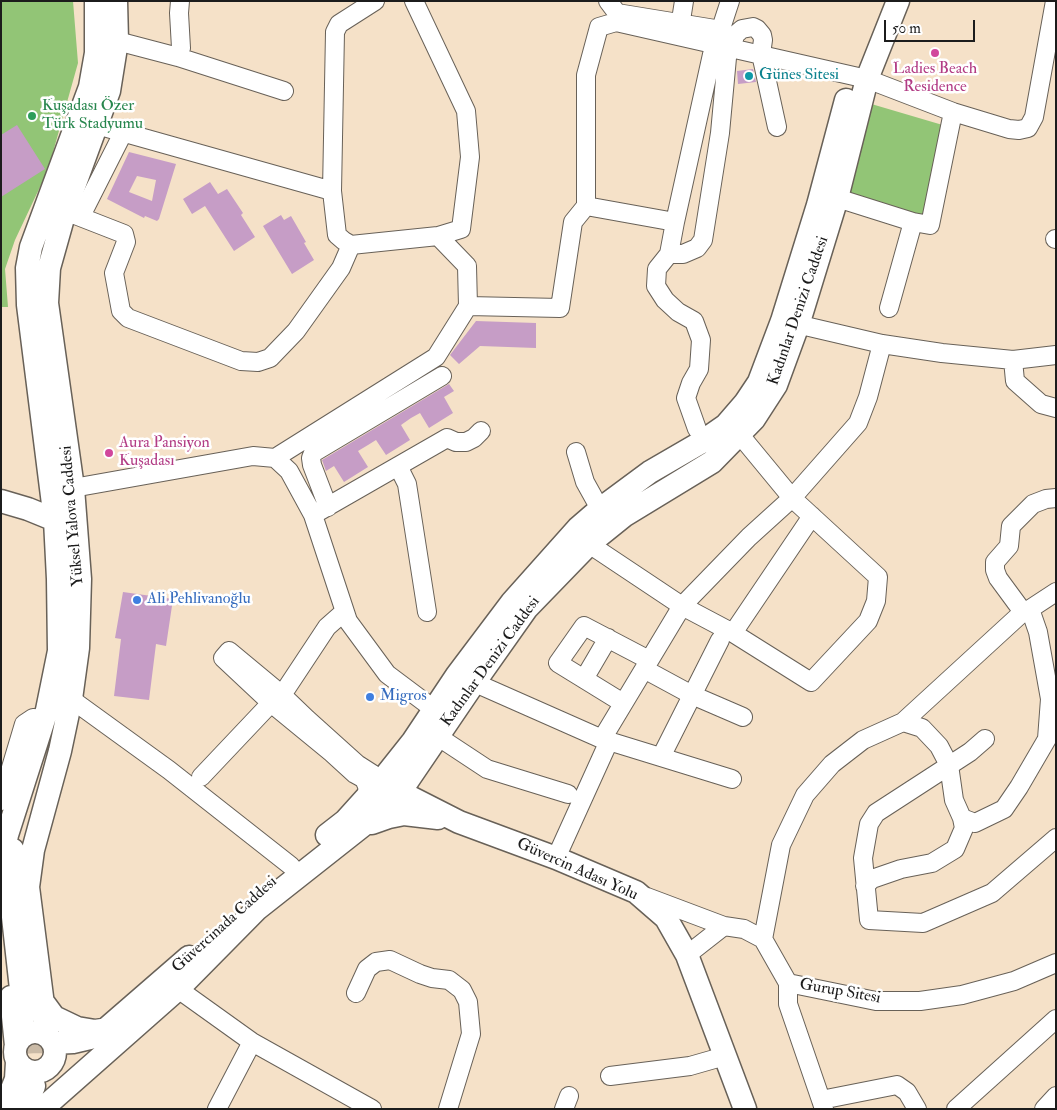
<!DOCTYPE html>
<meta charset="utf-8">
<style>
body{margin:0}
#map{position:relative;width:1057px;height:1110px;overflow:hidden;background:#f5e1c8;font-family:"IM FELL Double Pica",serif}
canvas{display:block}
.frame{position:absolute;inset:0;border:2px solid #1c1c1c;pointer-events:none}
.scale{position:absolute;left:884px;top:20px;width:91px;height:22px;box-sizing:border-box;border:2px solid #1c1c1c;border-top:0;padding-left:6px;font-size:15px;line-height:18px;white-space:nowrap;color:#1c1c1c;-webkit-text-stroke:4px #fff;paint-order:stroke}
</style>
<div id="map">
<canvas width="1057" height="1110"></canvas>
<div class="frame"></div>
<div class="scale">50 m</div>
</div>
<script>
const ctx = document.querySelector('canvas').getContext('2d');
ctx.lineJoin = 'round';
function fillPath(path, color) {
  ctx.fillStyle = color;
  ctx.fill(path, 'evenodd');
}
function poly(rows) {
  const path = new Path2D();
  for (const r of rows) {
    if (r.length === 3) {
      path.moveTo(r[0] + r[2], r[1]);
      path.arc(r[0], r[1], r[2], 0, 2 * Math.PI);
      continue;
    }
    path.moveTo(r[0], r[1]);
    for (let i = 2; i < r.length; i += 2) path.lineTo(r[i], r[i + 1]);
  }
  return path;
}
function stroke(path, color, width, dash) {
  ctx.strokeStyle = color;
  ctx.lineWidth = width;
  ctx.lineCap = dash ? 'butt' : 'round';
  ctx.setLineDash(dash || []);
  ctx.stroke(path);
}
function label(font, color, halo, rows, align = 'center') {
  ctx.font = font + ' "IM FELL Double Pica",serif';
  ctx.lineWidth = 5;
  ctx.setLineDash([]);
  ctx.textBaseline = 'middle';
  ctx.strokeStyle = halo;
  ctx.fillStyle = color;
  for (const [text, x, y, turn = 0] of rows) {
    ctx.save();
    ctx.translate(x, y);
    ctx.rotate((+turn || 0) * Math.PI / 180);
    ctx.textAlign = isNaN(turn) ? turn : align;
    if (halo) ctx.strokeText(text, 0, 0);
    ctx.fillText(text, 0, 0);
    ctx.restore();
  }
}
fillPath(poly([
 [1,1,73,1,78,63,48,170,15,240,5,269,8,307,1,307],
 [868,103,946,126,927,216,844,195]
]), '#92c576');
fillPath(poly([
 [753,69,756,82,738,84,737,71],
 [17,125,45,169,1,197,1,135],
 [129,152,176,164,159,219,157,221,145,216,144,218,107,199],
 [137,176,156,180,152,201,129,192],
 [210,182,218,194,227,189,243,213,241,215,255,237,234,251,205,206,192,214,183,199],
 [281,215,284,220,291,216,306,242,304,243,314,260,292,274,263,226],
 [476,321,536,323,536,348,480,346,459,364,450,355],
 [449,384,454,391,444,397,453,413,429,428,420,413,411,418,401,425,410,440,386,455,376,440,368,445,358,451,368,467,344,482,334,466,326,471,322,460],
 [123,592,173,599,166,646,156,644,149,700,114,696,121,639,115,638]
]), '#c69dc6');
stroke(poly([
 [34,1086,37,1067,37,1053,34,1015]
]), '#cabaa6', 22, [22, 11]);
const minor = poly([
 [608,1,617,13,721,30],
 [679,33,684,1],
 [117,41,178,57,284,91],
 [732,48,735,35,742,29,753,27,757,29,762,35,763,40,761,54,777,127],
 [178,57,181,48,179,13,180,1],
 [97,125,332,191,337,235,344,241,351,245,438,236,461,229,470,157,466,111,414,1],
 [332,191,335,32,339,24,375,1],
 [837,198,913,222,889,308],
 [586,206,675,222,669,254,657,269,656,286,665,300,678,312,694,321,701,340,699,369,691,383,686,398,697,429],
 [65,211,124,234,126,242,114,273,121,311,128,318,241,361,258,362,270,358,296,331,341,268,351,245],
 [81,216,123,133],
 [675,222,713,50,716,44,730,1],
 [913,222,930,225,953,112],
 [438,236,467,266,468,306],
 [1055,239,1056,239],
 [669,254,683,254,697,248,703,240,720,133,728,47],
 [788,322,882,344,942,353,1013,360,1056,355],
 [1013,360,1015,381,1041,404,1056,408],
 [576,452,585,482,600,509],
 [275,458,436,357,468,306,560,308,573,222,586,206,586,75,599,27,616,22,867,79,953,112,1009,129,1019,130,1028,128,1034,117,1055,1],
 [398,466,407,484,427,612],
 [73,488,253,456,275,458,289,471,313,515,348,621,387,674,435,710],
 [328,507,312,465,311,458,313,453,442,376],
 [318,512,447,438,456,442,466,442,474,438,481,431],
 [589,544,682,606,733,633,811,682,868,621,876,601,878,577,792,498,740,435],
 [1023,612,998,578,995,570,995,562,1009,546,1011,526,1033,504,1046,499,1056,498],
 [733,633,812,516],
 [644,669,692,695,743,717],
 [464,678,602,739,732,779],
 [584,679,608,638],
 [71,699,169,770,291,866],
 [623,703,558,663,584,626,649,660],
 [903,722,922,728,939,746,949,765,954,800,962,818,975,823,1004,809,1019,787,1047,739,1050,699,1038,632,1030,609],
 [437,736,487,769,568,794],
 [602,739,682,606,749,537,792,498,858,423,868,397,882,344],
 [985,739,970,752,876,813,869,824,863,858,869,920,923,923,992,893,1056,838],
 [661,757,720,640],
 [201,777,271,703,282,695,327,627,344,612],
 [368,795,367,786,364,779,355,774,332,753,271,703,223,658,229,651,282,695,307,719,357,764,382,780],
 [1,801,24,724,33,718,44,719],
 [556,858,609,741],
 [865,886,872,879,901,869,932,863,955,849,964,828,962,818],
 [647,897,724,926],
 [763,939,781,845,805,795,832,764,863,740,903,722,1023,612,1030,609,1056,592],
 [687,955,724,926,744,929,763,939,788,983,876,1001,920,1001,962,995,1014,981,1056,963],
 [788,983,788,1004,821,1100],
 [178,989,252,1042,372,1109],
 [356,993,367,969,376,962,390,960,420,974,432,978,449,980,462,990,468,1002,471,1034,448,1109],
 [610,1076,690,1066,725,1056],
 [217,1109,252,1042],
 [564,1109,569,1096],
 [824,1109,821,1100,897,1085,907,1092,917,1109],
 [956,1109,1056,1019],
 [1044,1109,1056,1096]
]);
const major = poly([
 [1,501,28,509,55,520,67,519],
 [387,788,400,792,459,822,556,858,636,892,666,918,687,955,745,1109],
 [372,823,389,817,404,814,438,818],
 [327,835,345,821,382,780,413,741,457,675,512,602,578,528,600,509,650,472,700,443,726,425,745,403,759,382,782,321,818,205,846,100],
 [13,850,10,876,11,899,24,1016],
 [1,868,7,835,47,710,59,651,58,579,55,520,28,305,27,268,31,247,90,87,96,53,96,1],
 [11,997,16,1046],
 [43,1002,54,1017,77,1028,95,1031,102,1030],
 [35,1052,20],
 [47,1036,28,887,33,850,60,751,71,699,78,648,80,579,73,488,47,303,49,268,65,211,109,91,117,41,116,1],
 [54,1043,73,1042,90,1038,106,1029,189,957],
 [1,1106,8,1099,16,1079,17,1062],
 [24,1109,34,1086],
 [42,1109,178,989,257,909,385,808,400,792,474,683,527,608,589,544,625,515,712,462,754,419,776,385,798,325,837,198,867,79,898,1]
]);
stroke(minor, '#686158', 20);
stroke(major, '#686158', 25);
stroke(minor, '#fff', 18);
stroke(major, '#fff', 22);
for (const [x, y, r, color] of [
 [935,53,5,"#d1479c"],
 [749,76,5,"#0f9aa8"],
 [32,116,5,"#2e9e5b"],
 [109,453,5,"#d1479c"],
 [137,600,5,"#3f7fe0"],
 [370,697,5,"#3f7fe0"]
]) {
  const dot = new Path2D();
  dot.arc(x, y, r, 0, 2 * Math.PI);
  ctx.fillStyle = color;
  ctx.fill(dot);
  stroke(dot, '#fff', 2);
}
label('16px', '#b23c85', '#fff', [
 ["Ladies Beach",935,70],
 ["Residence",935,88],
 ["Aura Pansiyon",119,444,"left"],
 ["Kuşadası",119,462,"left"]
]);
label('16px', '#0d838f', '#fff', [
 ["Günes Sitesi",759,76]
], 'left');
label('16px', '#27864d', '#fff', [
 ["Kuşadası Özer",42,107],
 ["Türk Stadyumu",42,125]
], 'left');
label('16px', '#1c1c1c', '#fff', [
 ["Kadınlar Denizi Caddesi",799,311,-71],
 ["Yüksel Yalova Caddesi",73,516,-95],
 ["Kadınlar Denizi Caddesi",491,662,-54],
 ["Güvercin Adası Yolu",577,870,24],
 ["Güvercinada Caddesi",225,925,-42],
 ["Gurup Sitesi",840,992,10]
]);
label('16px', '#366cbe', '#fff', [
 ["Ali Pehlivanoğlu",147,600],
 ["Migros",380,697]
], 'left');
</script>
